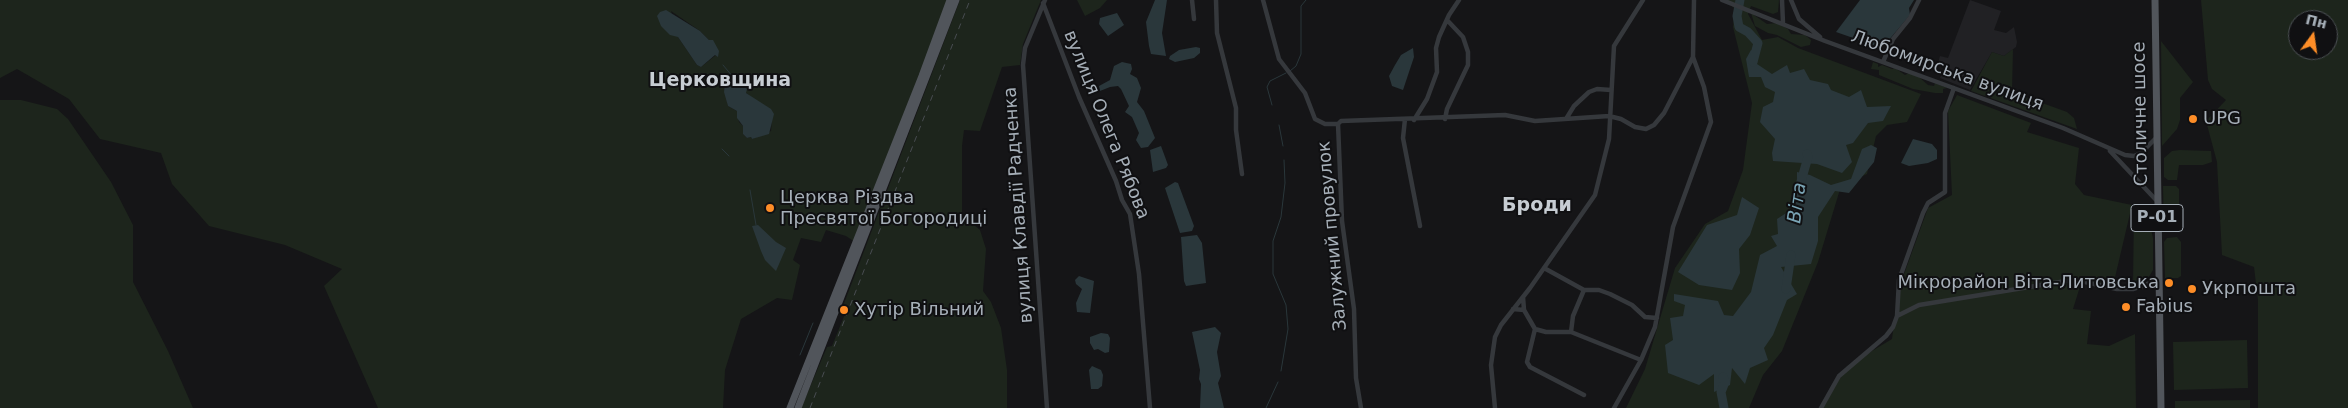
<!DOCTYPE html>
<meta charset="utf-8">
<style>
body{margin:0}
#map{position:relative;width:2348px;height:408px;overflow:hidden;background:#151517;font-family:"DejaVu Sans",sans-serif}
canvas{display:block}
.north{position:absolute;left:2288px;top:10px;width:50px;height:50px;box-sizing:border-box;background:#101012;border:1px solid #4c5054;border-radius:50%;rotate:14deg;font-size:14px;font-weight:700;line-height:20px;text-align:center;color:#a6afb8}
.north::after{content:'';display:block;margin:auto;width:18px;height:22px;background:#fd8d27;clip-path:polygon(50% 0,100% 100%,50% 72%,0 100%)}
</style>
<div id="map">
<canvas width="2348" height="408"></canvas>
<div class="north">Пн</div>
</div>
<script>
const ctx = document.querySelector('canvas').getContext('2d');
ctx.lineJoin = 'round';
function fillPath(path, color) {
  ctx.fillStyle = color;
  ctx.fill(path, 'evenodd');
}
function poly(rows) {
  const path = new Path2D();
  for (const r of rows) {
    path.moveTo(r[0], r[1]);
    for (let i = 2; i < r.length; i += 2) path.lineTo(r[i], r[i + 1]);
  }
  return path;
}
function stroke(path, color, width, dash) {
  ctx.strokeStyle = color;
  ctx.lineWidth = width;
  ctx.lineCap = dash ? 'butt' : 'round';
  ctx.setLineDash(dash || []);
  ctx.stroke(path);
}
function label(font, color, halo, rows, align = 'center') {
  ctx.font = font + ' "DejaVu Sans",sans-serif';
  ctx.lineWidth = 4;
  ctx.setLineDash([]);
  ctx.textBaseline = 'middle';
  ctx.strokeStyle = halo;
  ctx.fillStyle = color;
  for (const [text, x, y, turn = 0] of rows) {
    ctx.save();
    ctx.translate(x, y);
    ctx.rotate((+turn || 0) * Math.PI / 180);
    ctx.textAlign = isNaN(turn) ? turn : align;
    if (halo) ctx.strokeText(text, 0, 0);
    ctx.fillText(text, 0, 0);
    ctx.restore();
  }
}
fillPath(poly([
 [1970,0,2001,11,1994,30,2006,33,2014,27,2017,42,2016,47,2004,56,1992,52,1970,90,1940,78,1945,66,1938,63,1940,56,1948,58]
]), '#212124');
fillPath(poly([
 [0,0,950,0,855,242,846,236,826,230,821,242,801,238,793,260,800,265,792,300,777,298,741,319,725,370,723,408,378,408,324,286,342,269,285,245,209,226,172,184,161,153,100,139,69,99,17,69,0,78],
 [671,11,700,31,709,40,716,55,701,67,697,65,678,37],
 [730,80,755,100,772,119,771,131,752,139,751,137,747,138,743,134,743,126,739,122,737,111,728,106,727,98],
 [960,0,1041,0,1023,44,1020,65,1002,67,980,131,964,130,962,146,962,215,980,230,986,249,983,291,991,302,1001,328,1007,370,1007,408,801,408,827,347,832,346,847,309,843,306],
 [1077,0,1107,0,1100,8,1085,16],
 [1725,0,1779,0,1778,12,1773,14,1751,6,1748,14,1762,40,1778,37,1798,48,1921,94,1907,122,1887,125,1876,136,1867,174,1841,186,1818,262,1782,351,1763,375,1749,408,1626,408,1645,369,1675,268,1705,224,1728,211,1743,170,1752,103,1733,27,1735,9],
 [2201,0,2348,0,2348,408,2258,408,2258,300,2254,267,2222,255,2217,162,2206,121,2226,100,2212,89,2208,80],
 [2298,20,2328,20,2328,50,2298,50],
 [1751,13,1767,24,1777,23,1788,29,1791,34,1805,35,1811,40,1810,45,1801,47,1777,35,1768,33,1755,26],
 [2161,41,2193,82,2180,98,2180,120,2177,129,2162,146],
 [2013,49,2012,92,2067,112,2074,118,2077,129,1971,91,1992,52,2004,56],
 [1873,62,1878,64,1878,67,1882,65,1892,69,1895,68,1905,75,1909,73,1919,77,1928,85,1934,86,1935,83,1947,88,1943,89,1943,93,1935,93,1913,89,1879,75,1879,70,1871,69],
 [1957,95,2031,123,2027,132,2079,148,2075,184,2084,195,2132,205,2113,286,2082,280,2073,309,2091,311,2087,344,2109,346,2135,334,2136,408,1822,408,1847,366,1892,339,1899,288,1928,208,1952,195,1948,111],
 [0,100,21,100,57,109,68,119,111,182,133,225,133,282,168,351,193,408,0,408],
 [2180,150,2211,151,2212,162,2203,165,2179,165,2177,180,2168,180,2164,177,2164,158,2172,151],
 [2163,186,2176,186,2179,189,2179,231,2164,232],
 [2134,206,2149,220,2153,238,2153,270,2147,280,2133,285],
 [2177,237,2181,242,2181,276,2178,278,2165,278,2164,242,2167,238],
 [2247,340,2248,388,2174,390,2173,342],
 [2250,400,2250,408,2175,408,2175,401]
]), '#1d251c');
fillPath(poly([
 [1155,0,1167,0,1162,33,1166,56,1151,54,1149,46,1146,22],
 [1860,0,1914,0,1909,8,1910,15,1882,48,1836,32],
 [666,10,700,31,709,40,713,40,719,51,718,57,715,55,701,67,697,65,678,37,670,35,661,26,657,16,660,12],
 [1117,13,1124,25,1108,36,1099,24,1100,18],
 [1196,47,1200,48,1200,53,1194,58,1175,62,1169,59,1170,56,1179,50],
 [1413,48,1414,57,1403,90,1392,86,1389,76,1395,65,1401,55],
 [1751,50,1758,52,1757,64,1772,74,1787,65,1790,73,1804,69,1810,80,1828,84,1831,90,1849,97,1861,90,1867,107,1891,106,1883,121,1868,123,1853,143,1846,145,1852,162,1842,173,1817,164,1773,161,1772,153,1775,139,1760,122,1763,107,1773,102,1775,92,1765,87,1761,77,1749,77,1746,59],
 [1122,62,1131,64,1132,69,1130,74,1137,78,1141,88,1137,102,1144,111,1155,138,1148,147,1141,148,1136,140,1139,133,1132,117,1125,112,1129,106,1121,89,1118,86,1110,87,1100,91,1099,86,1110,80,1114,66],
 [730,80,743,83,747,89,746,93,771,109,774,114,769,134,752,139,751,137,747,138,743,134,743,126,737,118,737,111,728,106,724,92,725,83],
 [1913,139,1932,144,1937,150,1937,159,1928,163,1909,166,1901,163],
 [1871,145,1877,148,1874,162,1849,193,1835,191,1818,217,1818,241,1811,264,1781,267,1797,294,1787,300,1773,335,1764,348,1768,360,1750,368,1745,384,1732,368,1730,385,1714,392,1714,374,1699,385,1668,373,1665,345,1673,340,1670,318,1683,316,1685,305,1674,301,1674,294,1718,301,1724,315,1733,316,1751,292,1760,255,1777,246,1771,236,1778,234,1777,219,1794,208,1791,196,1797,192,1797,172,1810,175,1831,185,1851,179,1862,149],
 [1161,146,1168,165,1166,168,1153,172,1150,150],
 [1175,182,1178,183,1194,226,1192,231,1180,233,1165,188],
 [1742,197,1759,208,1750,235,1739,249,1740,273,1732,290,1699,285,1678,272,1707,225,1737,215],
 [758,225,776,242,786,248,776,271,765,260,761,251,752,226],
 [1197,235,1202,243,1206,283,1186,286,1184,281,1181,237],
 [1079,276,1094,281,1090,313,1077,312,1076,303,1082,289,1076,284,1075,280],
 [1215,327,1221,333,1217,352,1221,376,1218,383,1224,408,1200,408,1201,384,1199,379,1200,370,1192,332],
 [1101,333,1108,334,1110,338,1109,352,1105,353,1098,349,1094,350,1090,343,1090,337],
 [1092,366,1101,370,1103,375,1102,386,1098,389,1091,389,1089,370]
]), '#2a373b');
stroke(poly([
 [723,65,738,83],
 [1290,71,1296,66,1301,54,1301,6,1306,0],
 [1272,105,1267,87,1270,81,1286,73],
 [1279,125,1283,146],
 [722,149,729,156],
 [750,190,756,225],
 [800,355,813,323],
 [1281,371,1288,329,1286,305,1273,274,1273,241,1281,217,1285,183,1284,160],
 [1266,408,1278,382]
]), '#2a373b', 1);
stroke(poly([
 [1740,0,1737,16,1739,27,1748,32,1758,43,1753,62],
 [1800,185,1808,157,1807,154],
 [1786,289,1791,255],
 [1723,377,1725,382,1721,392,1724,408]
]), '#2a373b', 9);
stroke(poly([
 [1045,0,1025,48,1023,65,1047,408],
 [1192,0,1194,19],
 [1216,0,1217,33,1236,108,1236,130,1242,174],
 [1263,0,1279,59,1305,93,1315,119,1325,124,1338,124],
 [1722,0,1825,41,2063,128,2125,155,2134,156,2141,153,2156,138],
 [1782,0,1783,23],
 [1791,0,1799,19,1820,37],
 [1043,3,1079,97,1116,181,1122,200,1130,214,1139,274,1150,408],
 [1883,62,1893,39,1910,18,1919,0],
 [1405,119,1403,138,1420,226],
 [1445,119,1447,109,1468,65,1468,52,1463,37,1447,20],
 [1566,119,1574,106,1589,92,1597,89,1611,90],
 [1414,120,1427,99,1437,72,1436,48,1439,37,1449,15,1459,0],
 [2110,151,2157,201],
 [1584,290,1599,290,1610,294,1632,305,1645,317,1657,318],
 [1513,309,1524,310,1523,297],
 [1524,310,1535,329,1546,332,1571,332,1573,316,1584,290,1544,268],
 [1897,316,1919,305,2066,281,2076,280,2117,289,2133,289,2159,280],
 [1535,329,1527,362,1530,367,1584,395],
 [1571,332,1641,360],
 [1361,408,1356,378,1354,309,1342,221,1338,124,1341,121,1505,115,1535,121,1609,116,1621,119,1635,127,1646,129,1654,125,1664,113,1693,57],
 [1495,408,1491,365,1495,337,1501,325,1530,288,1595,195,1609,139,1614,46,1643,0],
 [1614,408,1641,360,1655,327,1673,227,1711,122,1704,87,1693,57,1694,0],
 [1821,408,1839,376,1886,336,1893,327,1897,316,1899,280,1923,213,1928,203,1945,192,1945,113,1954,88]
]), '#35383c', 4.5);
stroke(poly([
 [2155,0,2161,408],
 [790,408,922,76,950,0],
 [798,408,956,0]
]), '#51555b', 7);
stroke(poly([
 [810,408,970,0]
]), '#484c51', 1, [6, 5]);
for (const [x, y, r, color] of [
 [2193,119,5,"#fd8d27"],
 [770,208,5,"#fd8d27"],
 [2169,283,5,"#fd8d27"],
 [2192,289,5,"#fd8d27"],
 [2126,307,5,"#fd8d27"],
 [844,310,5,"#fd8d27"]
]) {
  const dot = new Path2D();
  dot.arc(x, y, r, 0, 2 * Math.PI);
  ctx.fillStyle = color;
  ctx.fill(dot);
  stroke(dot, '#101012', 2);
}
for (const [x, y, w] of [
 [2157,218,52]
]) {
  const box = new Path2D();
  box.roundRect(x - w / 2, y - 13.5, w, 27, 4);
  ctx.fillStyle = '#101012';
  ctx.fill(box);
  stroke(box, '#a6afb8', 1);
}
label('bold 16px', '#a6afb8', null, [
 ["Р-01",2157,218]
]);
label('18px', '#a6afb8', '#101012', [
 ["Любомирська вулиця",1947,71,20],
 ["Столичне шосе",2141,114,-91],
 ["вулиця Олега Рябова",1106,125,68],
 ["вулиця Клавдії Радченка",1019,205,-94],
 ["Залужний провулок",1333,236,-95]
]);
label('18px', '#a6afb8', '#101012', [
 ["UPG",2203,119],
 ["Церква Різдва",780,198],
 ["Пресвятої Богородиці",780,219],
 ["Мікрорайон Віта-Литовська",2159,283,"right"],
 ["Укрпошта",2202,289],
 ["Fabius",2136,307],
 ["Хутір Вільний",854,310]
], 'left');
label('bold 19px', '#c7cdd3', '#101012', [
 ["Церковщина",720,81],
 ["Броди",1537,206]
]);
label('italic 19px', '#7aa4b5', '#101012', [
 ["Віта",1798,203,-82]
]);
</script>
